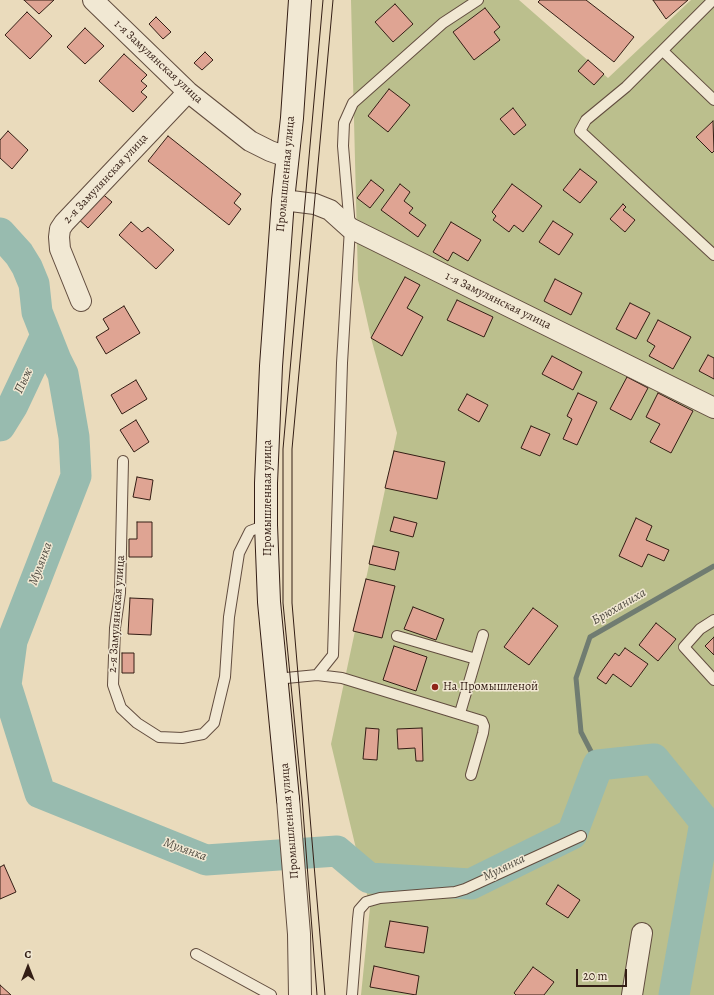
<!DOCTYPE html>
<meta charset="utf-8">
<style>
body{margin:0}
#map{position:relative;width:714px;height:995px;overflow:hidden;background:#eadbbc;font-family:Alegreya,serif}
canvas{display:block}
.north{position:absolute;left:8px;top:947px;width:40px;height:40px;-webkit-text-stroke:3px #f1e8d3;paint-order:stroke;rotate:0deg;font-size:11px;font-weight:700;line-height:16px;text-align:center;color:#341e15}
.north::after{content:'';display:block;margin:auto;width:14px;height:18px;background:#341e15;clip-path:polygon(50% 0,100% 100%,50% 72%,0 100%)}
.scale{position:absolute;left:576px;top:969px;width:51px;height:18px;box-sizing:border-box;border:2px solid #341e15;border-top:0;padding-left:5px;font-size:12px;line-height:14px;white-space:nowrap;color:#341e15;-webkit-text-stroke:3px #f1e8d3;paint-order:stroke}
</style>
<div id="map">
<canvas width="714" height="995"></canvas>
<div class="north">С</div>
<div class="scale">20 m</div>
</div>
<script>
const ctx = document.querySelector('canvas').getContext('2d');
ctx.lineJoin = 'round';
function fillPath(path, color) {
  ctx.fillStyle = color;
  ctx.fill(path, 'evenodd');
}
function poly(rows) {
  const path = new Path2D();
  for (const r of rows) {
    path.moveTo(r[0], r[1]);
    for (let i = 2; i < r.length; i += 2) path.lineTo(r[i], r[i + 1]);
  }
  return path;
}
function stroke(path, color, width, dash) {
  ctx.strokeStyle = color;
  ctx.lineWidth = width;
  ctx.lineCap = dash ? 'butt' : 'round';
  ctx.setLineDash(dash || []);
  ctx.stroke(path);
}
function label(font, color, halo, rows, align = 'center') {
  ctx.font = font + ' Alegreya,serif';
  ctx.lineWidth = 3;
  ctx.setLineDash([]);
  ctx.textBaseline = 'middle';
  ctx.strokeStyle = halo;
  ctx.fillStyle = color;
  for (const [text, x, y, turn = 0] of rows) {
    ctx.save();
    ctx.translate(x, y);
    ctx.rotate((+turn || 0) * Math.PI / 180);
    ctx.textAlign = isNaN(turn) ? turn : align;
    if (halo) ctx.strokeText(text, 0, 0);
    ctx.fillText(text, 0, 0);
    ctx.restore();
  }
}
fillPath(poly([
 [351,0,519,0,608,78,691,0,714,0,714,995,361,995,370,907,331,744,397,433,371,338,358,280]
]), '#bbbf8d');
stroke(poly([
 [598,765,581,732,576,678,590,637,714,566]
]), '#707c71', 5);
stroke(poly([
 [0,233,19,254,27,267,34,284,37,312,56,360,63,374,74,437,76,476,12,641,6,685,40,793,206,860,337,851,369,878,471,884,572,834,598,765,654,759,705,822,674,995],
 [0,426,13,405,46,335]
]), '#98bbaf', 31);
const building = poly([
 [24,0,54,0,39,14,24,0],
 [540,0,586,0,634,37,614,62,538,2,540,0],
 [653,0,688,0,666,19,653,0],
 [395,4,413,24,393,42,375,22,395,4],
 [485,8,500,27,494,32,500,40,474,60,453,32,485,8],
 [27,12,52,36,30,59,5,35,27,12],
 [156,17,171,32,163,39,149,24,156,17],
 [85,28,104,46,85,64,67,47,85,28],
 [205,52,213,60,202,70,194,63,205,52],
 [124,54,147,75,141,81,147,86,141,92,147,97,133,112,99,81,124,54],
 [588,60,604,74,594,85,578,71,588,60],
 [389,89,410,105,388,132,368,116,389,89],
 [513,108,526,125,514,135,500,119,513,108],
 [713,121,714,151,712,153,696,137,713,121],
 [8,131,28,150,12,169,0,158,0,140,8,131],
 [168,136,241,194,234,203,241,209,229,225,148,161,168,136],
 [580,169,597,182,580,203,563,190,580,169],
 [371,180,384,190,370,208,357,198,371,180],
 [400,184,410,192,404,201,413,208,409,213,426,225,418,237,381,210,400,184],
 [512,184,542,206,523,232,514,225,509,232,493,220,496,216,492,212,512,184],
 [99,191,112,202,88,228,76,217,99,191],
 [623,204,626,207,623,210,635,220,625,232,610,219,623,204],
 [553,221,573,234,559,255,539,242,553,221],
 [131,222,142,232,148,227,174,250,156,269,119,235,131,222],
 [451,222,481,240,468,261,453,252,448,261,433,252,451,222],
 [405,277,420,285,407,308,423,317,402,356,371,338,405,277],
 [555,279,582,293,571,315,544,301,555,279],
 [457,300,493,317,484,337,447,320,457,300],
 [630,303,650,313,636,339,616,329,630,303],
 [124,306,140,333,106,354,96,337,109,329,103,319,124,306],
 [658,320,691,337,673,369,649,356,655,346,647,341,658,320],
 [708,355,714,358,714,379,699,371,708,355],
 [552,356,582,372,573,390,542,374,552,356],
 [627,377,648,388,631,420,610,409,627,377],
 [136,380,147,399,122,414,111,395,136,380],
 [578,393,597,402,577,445,563,439,572,419,567,416,578,393],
 [658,393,693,411,671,453,650,442,660,424,646,417,658,393],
 [467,394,488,405,479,422,458,410,467,394],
 [136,420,149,442,134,452,120,430,136,420],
 [531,426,550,434,540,456,521,448,531,426],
 [394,451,445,462,437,499,385,488,394,451],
 [137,477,153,480,150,500,133,497,137,477],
 [394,517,417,523,413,537,390,531,394,517],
 [636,518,652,526,646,540,669,550,664,561,648,554,642,567,619,556,636,518],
 [137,522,152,522,152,557,129,557,129,539,137,539,137,522],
 [373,546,399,552,395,570,369,564,373,546],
 [366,579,395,586,382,638,353,631,366,579],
 [130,598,153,599,151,635,128,634,130,598],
 [413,607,444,619,436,640,404,629,413,607],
 [533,608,558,626,529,665,504,647,533,608],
 [656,623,676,639,658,661,639,645,656,623],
 [714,637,714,655,705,646,714,637],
 [394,646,427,657,416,691,383,680,394,646],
 [625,648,648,664,631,687,613,674,606,684,597,678,615,653,619,656,625,648],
 [122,653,134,653,134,673,122,673,122,653],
 [366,728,379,729,377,760,363,759,366,728],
 [422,728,423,761,416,761,415,748,398,749,397,729,422,728],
 [4,865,16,892,0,899,0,867,4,865],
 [558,885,580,900,568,918,546,904,558,885],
 [390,921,428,927,424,953,385,947,390,921],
 [374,966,419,976,416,995,370,987,374,966],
 [533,967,554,982,544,995,516,995,514,993,533,967],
 [0,985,11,995,0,995,0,985]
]);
fillPath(building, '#dfa493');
stroke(building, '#341e15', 1);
const service = poly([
 [713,0,626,87,586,120,580,131,714,255],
 [663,51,714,100],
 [123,461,120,593,115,628,113,685,121,708,137,723,159,737,182,738,203,734,214,723,225,677,229,617,239,553,250,531,266,525],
 [714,620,700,629,684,647,714,680],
 [397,636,476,659],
 [317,675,342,678,482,721,484,726,483,733,471,775],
 [276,679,317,675,333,655,342,363,350,228,343,146,344,123,353,103,443,23,478,0],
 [460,713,483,635],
 [196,954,271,995],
 [352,995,358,919,359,910,366,902,380,898,455,892,465,889,581,836]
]);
const minor = poly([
 [93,0,188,92,250,141,270,151,287,157],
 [283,200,315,204,330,210,350,228,714,408],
 [81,301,60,249,59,237,60,229,64,223,188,92],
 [632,995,642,933]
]);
const tertiary = poly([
 [288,799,299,934,300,995]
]);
const secondary = poly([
 [288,799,269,602,266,525,266,483,271,366,283,200,292,118,300,0]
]);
stroke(service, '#624d3f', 12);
stroke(minor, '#624d3f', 22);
stroke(tertiary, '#624d3f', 24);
stroke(secondary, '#341e15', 24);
stroke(service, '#f1e8d3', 10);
stroke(minor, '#f1e8d3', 20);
stroke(tertiary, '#f1e8d3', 22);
stroke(secondary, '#f1e8d3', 22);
stroke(poly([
 [317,995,302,798,283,603,283,449,323,0],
 [325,995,292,603,292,449,333,0]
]), '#341e15', 1);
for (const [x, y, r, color] of [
 [435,687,4,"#8f2418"]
]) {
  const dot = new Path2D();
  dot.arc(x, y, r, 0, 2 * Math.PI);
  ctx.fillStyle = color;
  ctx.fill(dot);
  stroke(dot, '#f1e8d3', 1.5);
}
label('12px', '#341e15', '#f1e8d3', [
 ["1-я Замулянская улица",158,62,43],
 ["Промышленная улица",286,174,-85],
 ["2-я Замулянская улица",106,179,-47],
 ["1-я Замулянская улица",498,301,26],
 ["Промышленная улица",268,498,-90],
 ["2-я Замулянская улица",117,614,-86],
 ["Промышленная улица",290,821,-95]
]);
label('12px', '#341e15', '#f1e8d3', [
 ["На Промышленой",443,687]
], 'left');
label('italic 13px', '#524d43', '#f1e8d3', [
 ["Пыж",24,381,-65],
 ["Мулянка",41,564,-69],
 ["Брюханиха",619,607,-30],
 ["Мулянка",185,850,20],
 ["Мулянка",504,868,-26]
]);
</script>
